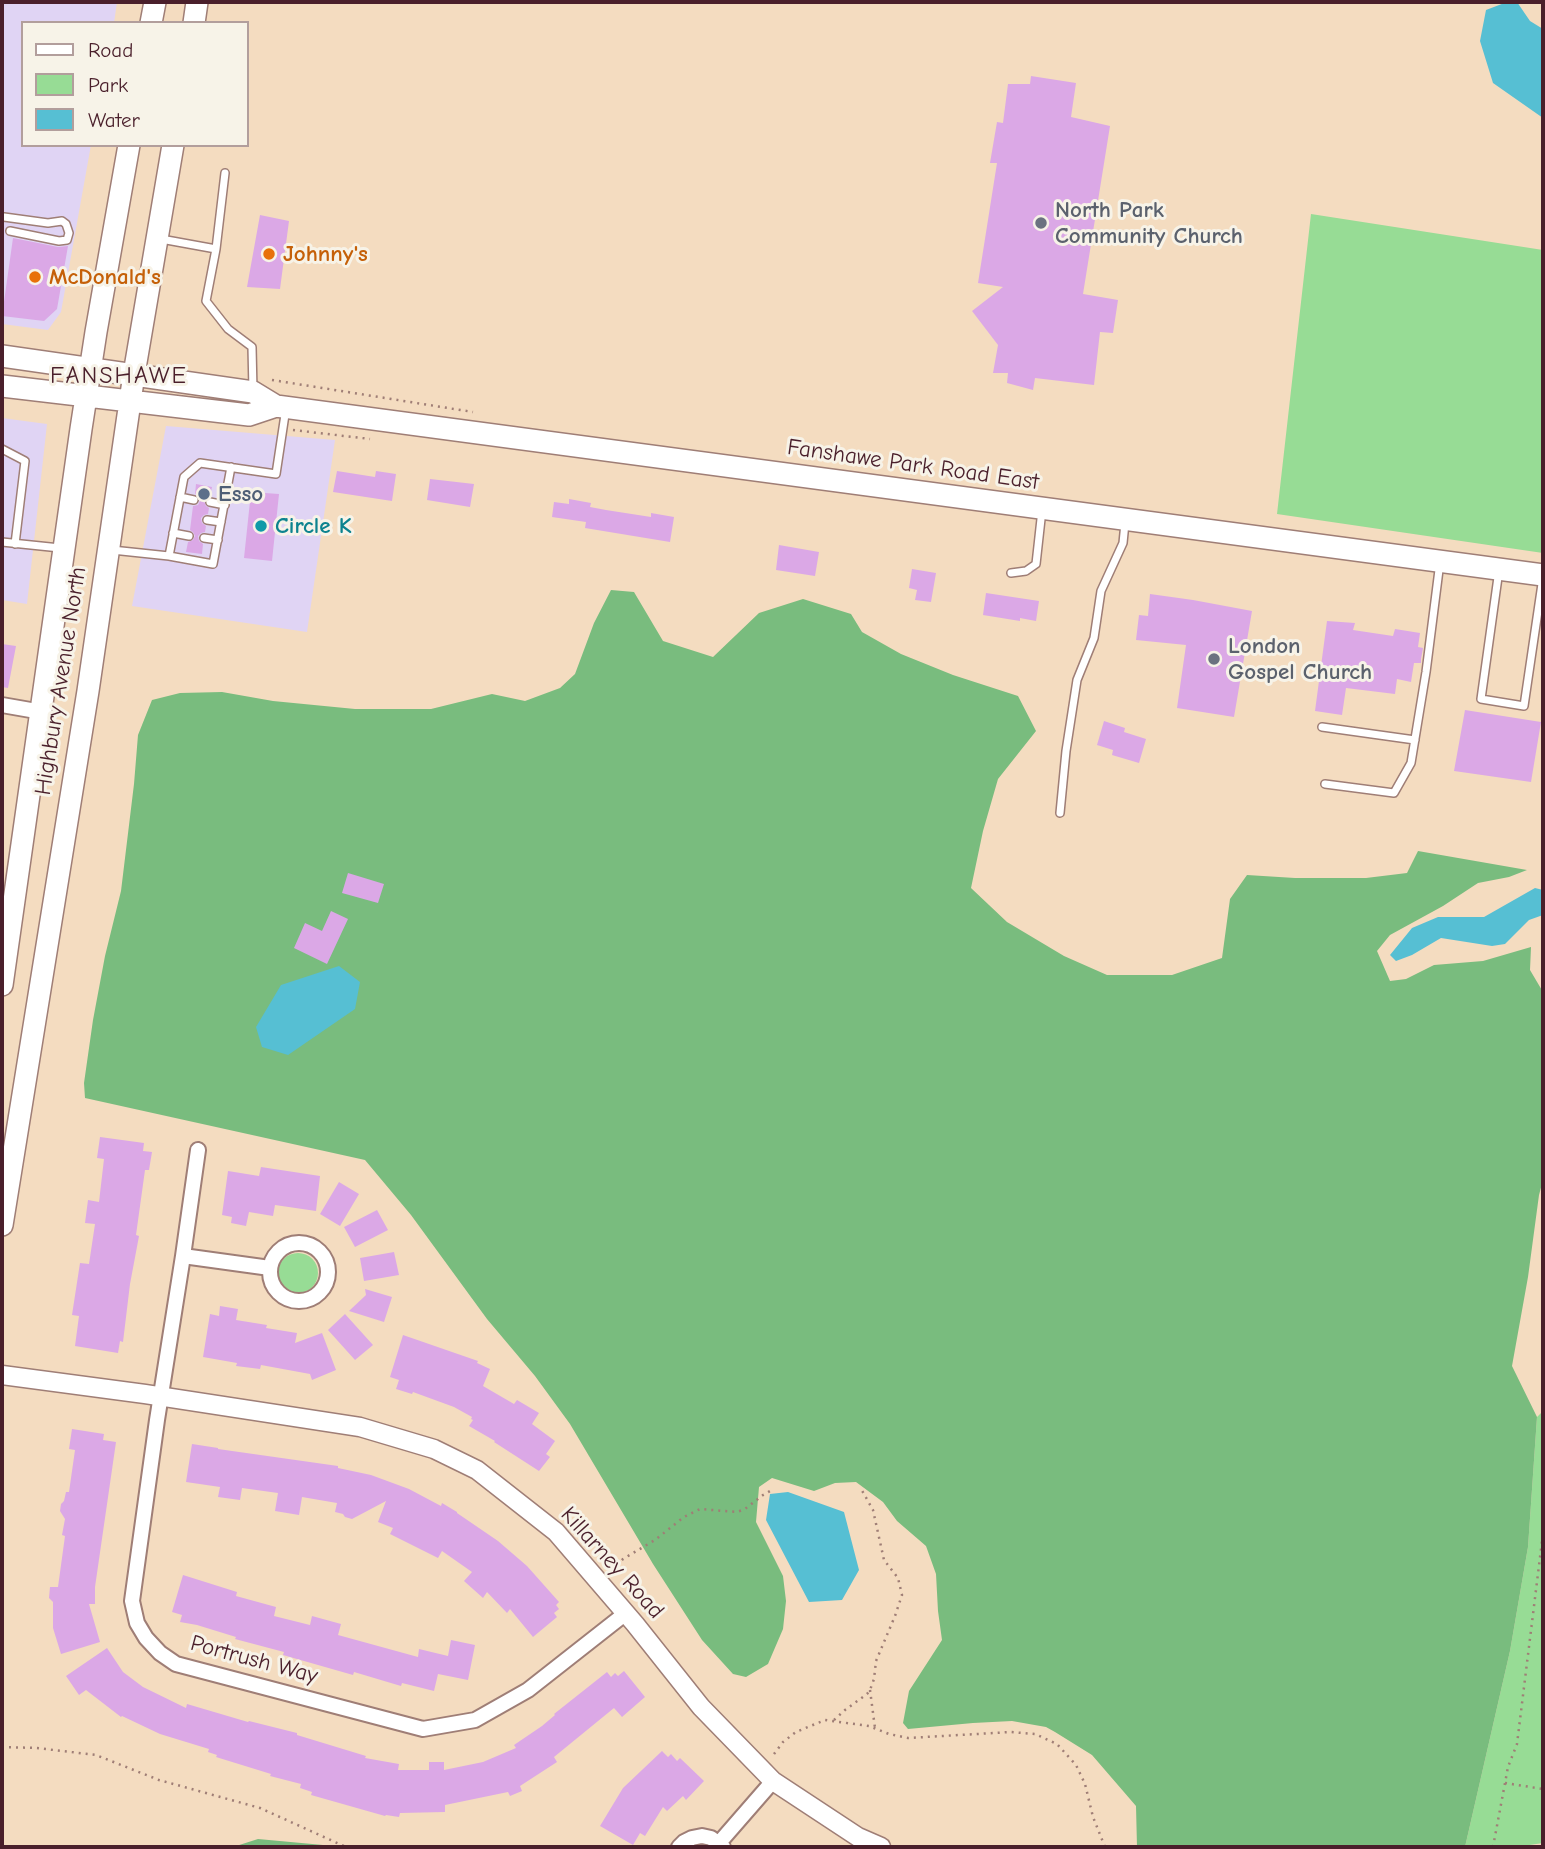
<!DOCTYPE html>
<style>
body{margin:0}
#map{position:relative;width:1545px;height:1849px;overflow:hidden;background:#f4dcc0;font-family:"Comic Neue",sans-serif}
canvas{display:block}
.frame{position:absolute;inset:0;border:4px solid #4a1f2b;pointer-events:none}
.legend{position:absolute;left:21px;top:21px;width:228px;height:126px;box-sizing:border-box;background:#f7f3e8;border:2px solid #b29e9c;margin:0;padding:9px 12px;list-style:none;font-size:21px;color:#4a1f2b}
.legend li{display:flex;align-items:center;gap:14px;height:35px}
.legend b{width:35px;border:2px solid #b29e9c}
</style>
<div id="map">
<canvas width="1545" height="1849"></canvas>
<div class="frame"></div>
<ul class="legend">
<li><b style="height:9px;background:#fff"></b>Road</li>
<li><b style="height:19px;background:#97dc95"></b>Park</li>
<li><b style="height:19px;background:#56bfd3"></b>Water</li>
</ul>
</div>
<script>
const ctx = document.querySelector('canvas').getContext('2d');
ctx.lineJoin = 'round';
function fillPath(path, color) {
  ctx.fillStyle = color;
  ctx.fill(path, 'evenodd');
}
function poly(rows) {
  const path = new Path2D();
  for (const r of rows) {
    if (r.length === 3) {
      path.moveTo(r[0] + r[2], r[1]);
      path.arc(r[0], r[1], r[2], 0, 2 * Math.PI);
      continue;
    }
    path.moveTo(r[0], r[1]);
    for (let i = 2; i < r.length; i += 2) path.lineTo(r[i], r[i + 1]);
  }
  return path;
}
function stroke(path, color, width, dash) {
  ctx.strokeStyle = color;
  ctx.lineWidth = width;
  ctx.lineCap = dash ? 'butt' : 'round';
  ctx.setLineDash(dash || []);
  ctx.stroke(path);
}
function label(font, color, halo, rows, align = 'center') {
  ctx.font = font + ' "Comic Neue",sans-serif';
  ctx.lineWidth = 6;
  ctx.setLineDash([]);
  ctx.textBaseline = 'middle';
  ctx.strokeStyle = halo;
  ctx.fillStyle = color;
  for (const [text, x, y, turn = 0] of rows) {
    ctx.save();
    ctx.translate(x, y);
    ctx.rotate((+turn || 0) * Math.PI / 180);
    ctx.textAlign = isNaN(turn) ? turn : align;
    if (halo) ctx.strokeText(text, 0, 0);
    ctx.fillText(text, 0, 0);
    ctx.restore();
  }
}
fillPath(poly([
 [2,2,117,2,114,23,23,23,23,145,91,145,61,312,48,330,2,324],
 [2,418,47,424,27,604,2,600],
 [166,426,335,440,307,632,132,606]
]), '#e0d4f4');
fillPath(poly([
 [1311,214,1543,250,1543,553,1277,514],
 [298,1273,20],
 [1543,1411,1543,1843,1516,1847,1465,1847,1510,1651,1528,1547,1537,1417]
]), '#97dc95');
fillPath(poly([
 [611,590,634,592,663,641,713,657,759,613,803,599,851,614,862,632,901,654,953,675,1018,696,1036,731,998,779,983,831,971,888,1007,922,1064,956,1107,975,1172,975,1222,958,1230,899,1247,875,1295,878,1366,878,1407,873,1418,851,1527,870,1509,877,1478,883,1443,906,1390,935,1377,951,1390,981,1406,979,1434,965,1483,961,1531,947,1530,970,1543,992,1543,1180,1539,1195,1528,1277,1512,1366,1537,1417,1528,1547,1510,1651,1465,1847,1137,1847,1136,1806,1092,1755,1055,1732,1046,1727,1012,1721,973,1723,908,1729,903,1723,909,1691,942,1640,938,1611,936,1574,926,1546,897,1521,883,1502,856,1482,835,1483,814,1491,772,1478,759,1487,756,1522,783,1576,786,1601,783,1629,768,1664,746,1677,733,1674,702,1640,653,1564,570,1424,535,1376,487,1319,411,1215,365,1160,85,1098,84,1083,93,1020,105,956,121,891,134,784,138,735,152,700,180,693,222,692,273,701,355,709,431,709,492,694,525,701,560,688,575,674,594,623],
 [258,1839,323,1845,326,1847,233,1847]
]), '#79bc7e');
fillPath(poly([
 [1507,2,1517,2,1530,21,1543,29,1543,118,1493,83,1480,41,1486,10],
 [1535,888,1543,890,1543,915,1529,920,1505,944,1492,946,1441,938,1412,955,1396,961,1390,955,1412,928,1438,917,1484,917],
 [339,966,360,982,355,1009,288,1055,262,1047,256,1027,281,985],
 [788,1492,844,1512,859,1570,842,1600,809,1602,766,1520,770,1494]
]), '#56bfd3');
fillPath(poly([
 [1031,76,1076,83,1071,117,1110,126,1083,294,1118,300,1113,333,1100,332,1094,385,1035,378,1033,390,1007,383,1008,373,993,373,998,345,972,311,1003,287,978,283,997,163,990,163,997,122,1003,123,1008,84,1030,84],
 [260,215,289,221,280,289,247,287],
 [13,238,58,247,68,246,57,309,44,321,2,316],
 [337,471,375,477,376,471,396,474,392,501,333,492],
 [430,479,474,484,470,507,427,500],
 [196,484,212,487,210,496,206,498,204,501,206,506,209,508,208,514,204,515,201,518,202,523,206,526,205,532,201,533,198,536,199,541,203,544,202,554,186,552,188,542,193,540,195,536,193,532,190,530,193,506,198,505,200,501,199,496,195,494],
 [251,492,279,494,272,561,244,558],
 [569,499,591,503,590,507,606,510,651,517,651,513,674,517,670,542,585,528,586,522,552,517,554,502,569,504],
 [779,545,819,552,815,576,776,570],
 [912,569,936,573,931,602,915,600,917,590,909,588],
 [986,593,1039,601,1036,621,1020,618,1020,621,983,615],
 [1150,594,1193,600,1252,611,1234,717,1177,708,1186,645,1136,640,1139,615,1148,616],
 [1327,621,1355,623,1353,630,1393,636,1395,629,1420,633,1418,647,1423,648,1421,659,1421,663,1414,663,1411,682,1397,679,1395,694,1346,688,1342,715,1315,711],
 [2,644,16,646,8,688,2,687],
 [1465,710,1541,722,1531,782,1454,771],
 [1104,721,1125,728,1124,732,1146,739,1139,763,1112,755,1113,750,1097,745],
 [348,873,384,884,378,903,342,893],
 [331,911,348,919,327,964,294,948,305,923,322,931],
 [100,1137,144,1143,143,1151,152,1152,149,1170,145,1170,136,1235,139,1236,130,1284,123,1342,120,1341,118,1353,75,1346,79,1316,72,1315,80,1263,89,1264,95,1224,85,1223,88,1200,99,1202,104,1159,97,1158],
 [261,1167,320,1176,316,1211,275,1205,273,1216,249,1212,246,1226,231,1223,232,1217,222,1215,228,1171,259,1176],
 [339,1182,359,1194,340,1226,320,1214],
 [377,1210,388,1230,355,1247,344,1227],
 [394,1252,399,1275,364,1281,360,1258],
 [365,1289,392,1297,384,1322,349,1311,366,1295],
 [220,1306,238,1309,236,1320,267,1325,266,1328,297,1333,295,1343,322,1333,336,1370,312,1380,310,1374,261,1365,260,1369,236,1366,237,1363,203,1357,210,1314,219,1316],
 [345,1314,373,1345,355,1360,328,1330],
 [403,1335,478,1361,477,1363,490,1369,483,1386,514,1404,517,1400,539,1413,532,1424,555,1441,546,1454,550,1457,539,1471,494,1442,495,1441,469,1426,473,1420,471,1419,472,1417,454,1407,413,1392,412,1394,396,1389,399,1380,390,1377],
 [72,1429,104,1434,103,1440,116,1442,95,1587,95,1604,89,1604,100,1642,61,1654,53,1628,53,1602,49,1598,50,1587,58,1587,65,1536,62,1535,65,1519,60,1511,61,1504,64,1501,66,1492,69,1492,75,1450,69,1449],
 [192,1444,218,1448,218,1449,338,1466,338,1468,371,1475,409,1489,441,1506,442,1503,457,1512,457,1513,498,1541,527,1566,559,1602,556,1605,559,1609,554,1613,557,1617,533,1637,510,1609,507,1613,487,1592,483,1598,464,1581,472,1572,442,1551,438,1558,390,1534,393,1528,378,1522,386,1501,352,1519,345,1517,343,1514,335,1512,337,1503,302,1497,299,1515,275,1511,278,1493,242,1488,240,1500,218,1497,220,1487,186,1482],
 [183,1575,237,1592,236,1596,276,1607,274,1616,310,1625,312,1616,341,1624,338,1635,418,1657,419,1649,448,1656,451,1640,475,1645,468,1680,438,1674,434,1691,402,1683,401,1686,354,1672,353,1675,283,1655,284,1652,235,1639,236,1637,197,1625,180,1622,182,1615,172,1612],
 [107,1648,123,1672,143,1687,186,1708,187,1704,248,1722,249,1721,297,1733,297,1735,366,1756,365,1758,399,1764,398,1770,429,1770,429,1762,444,1762,444,1770,483,1762,516,1748,514,1745,542,1726,555,1715,554,1714,607,1672,611,1677,615,1673,618,1676,624,1671,645,1697,622,1717,614,1708,554,1757,557,1762,520,1786,522,1791,510,1796,508,1792,445,1805,445,1812,400,1813,399,1817,386,1815,385,1816,311,1795,312,1792,300,1788,301,1784,270,1776,271,1774,216,1757,217,1755,208,1752,209,1749,160,1734,122,1716,121,1717,86,1690,79,1695,66,1676],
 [662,1751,668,1757,671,1754,677,1761,680,1758,704,1781,686,1800,683,1796,667,1811,663,1807,645,1836,640,1833,633,1845,600,1826,623,1788]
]), '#dba8e6');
const service = poly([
 [225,173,216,249,206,301,228,329,252,347,253,391],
 [4,217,48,223,62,221,66,224,69,233,67,240,59,241,10,231],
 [161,239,216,249],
 [2,449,25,461,15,544],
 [180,497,194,500],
 [210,502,225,505],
 [207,520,221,522],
 [173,533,189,536],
 [204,538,218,540],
 [2,542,60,548],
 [112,550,169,556,184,477,200,463,276,474,286,408],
 [169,556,213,564,231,467],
 [1499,570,1481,699,1524,706,1543,577],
 [1011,573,1026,571,1036,564,1042,510],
 [1322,727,1415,740],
 [1325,784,1394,793,1411,763,1426,672,1440,562],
 [1060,813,1066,751,1077,680,1094,638,1101,591,1123,543,1125,523]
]);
const minor = poly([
 [2,705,42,712],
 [198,1150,183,1256,157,1420,132,1601,137,1623,146,1638,160,1653,176,1664,423,1729,475,1720,528,1690,626,1613],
 [299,1272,29],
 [183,1256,270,1268],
 [719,1843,773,1781],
 [679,1847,684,1842,692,1838,702,1836,711,1838,723,1847]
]);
const tertiary = poly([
 [2,1375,145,1394,360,1427,434,1449,477,1470,556,1532,635,1624,701,1707,773,1781,858,1837,881,1847]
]);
const secondary = poly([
 [151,23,155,2],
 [194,23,197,2],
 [2,356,253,392,276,406,1543,575],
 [2,386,249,415,276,406],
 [2,985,81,429,96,332,129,145],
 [2,1225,88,691,134,374,173,145]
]);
stroke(service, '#9f7e76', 10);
stroke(minor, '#9f7e76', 18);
stroke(tertiary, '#9f7e76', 21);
stroke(secondary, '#9f7e76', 24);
stroke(poly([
 [272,380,473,412],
 [293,430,370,439],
 [612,1570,623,1559,655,1540,684,1517,700,1509,737,1512,745,1509,763,1495,770,1491],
 [870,1690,875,1728],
 [834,1720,845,1710,867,1694,870,1690,874,1679,876,1661,895,1616,902,1595,898,1578,884,1560,873,1510,860,1487],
 [2,1747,37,1748,96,1755,159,1780,260,1808,346,1847],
 [774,1754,783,1742,796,1732,825,1720,869,1726,889,1734,908,1738,1011,1732,1035,1734,1057,1744,1076,1765,1085,1784,1093,1817,1105,1847],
 [1505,1783,1543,1789],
 [1493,1847,1508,1767,1517,1744,1543,1533]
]), '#9f7e76', 2.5, [2, 5]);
stroke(service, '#fff', 7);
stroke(minor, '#fff', 14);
stroke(tertiary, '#fff', 18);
stroke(secondary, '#fff', 21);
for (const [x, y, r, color] of [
 [1041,223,7,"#6b7280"],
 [269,254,7,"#e8710a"],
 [35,277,7,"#e8710a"],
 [204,494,7,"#5c6f8a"],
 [261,526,7,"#0f9aa8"],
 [1214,659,7,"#6b7280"]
]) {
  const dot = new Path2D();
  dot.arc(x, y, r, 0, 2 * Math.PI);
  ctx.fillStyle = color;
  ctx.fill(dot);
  stroke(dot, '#f7f3e8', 2.5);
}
label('bold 23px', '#5b616d', '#f7f3e8', [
 ["North Park",1055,210],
 ["Community Church",1055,236],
 ["London",1228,646],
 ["Gospel Church",1228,672]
], 'left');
label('bold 23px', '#c56008', '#f7f3e8', [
 ["Johnny's",283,254],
 ["McDonald's",49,277]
], 'left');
label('23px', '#4a1f2b', '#f7f3e8', [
 ["Fanshawe Park Road East",913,465,8],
 ["Highbury Avenue North",61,681,-81],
 ["Killarney Road",612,1563,48],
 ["Portrush Way",254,1660,15]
]);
label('bold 23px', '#4e5e75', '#f7f3e8', [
 ["Esso",218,494]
], 'left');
label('bold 23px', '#0d838f', '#f7f3e8', [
 ["Circle K",275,526]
], 'left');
ctx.letterSpacing = '2px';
label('24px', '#4a1f2b', '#f7f3e8', [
 ["FANSHAWE",119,376]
]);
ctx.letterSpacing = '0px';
</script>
